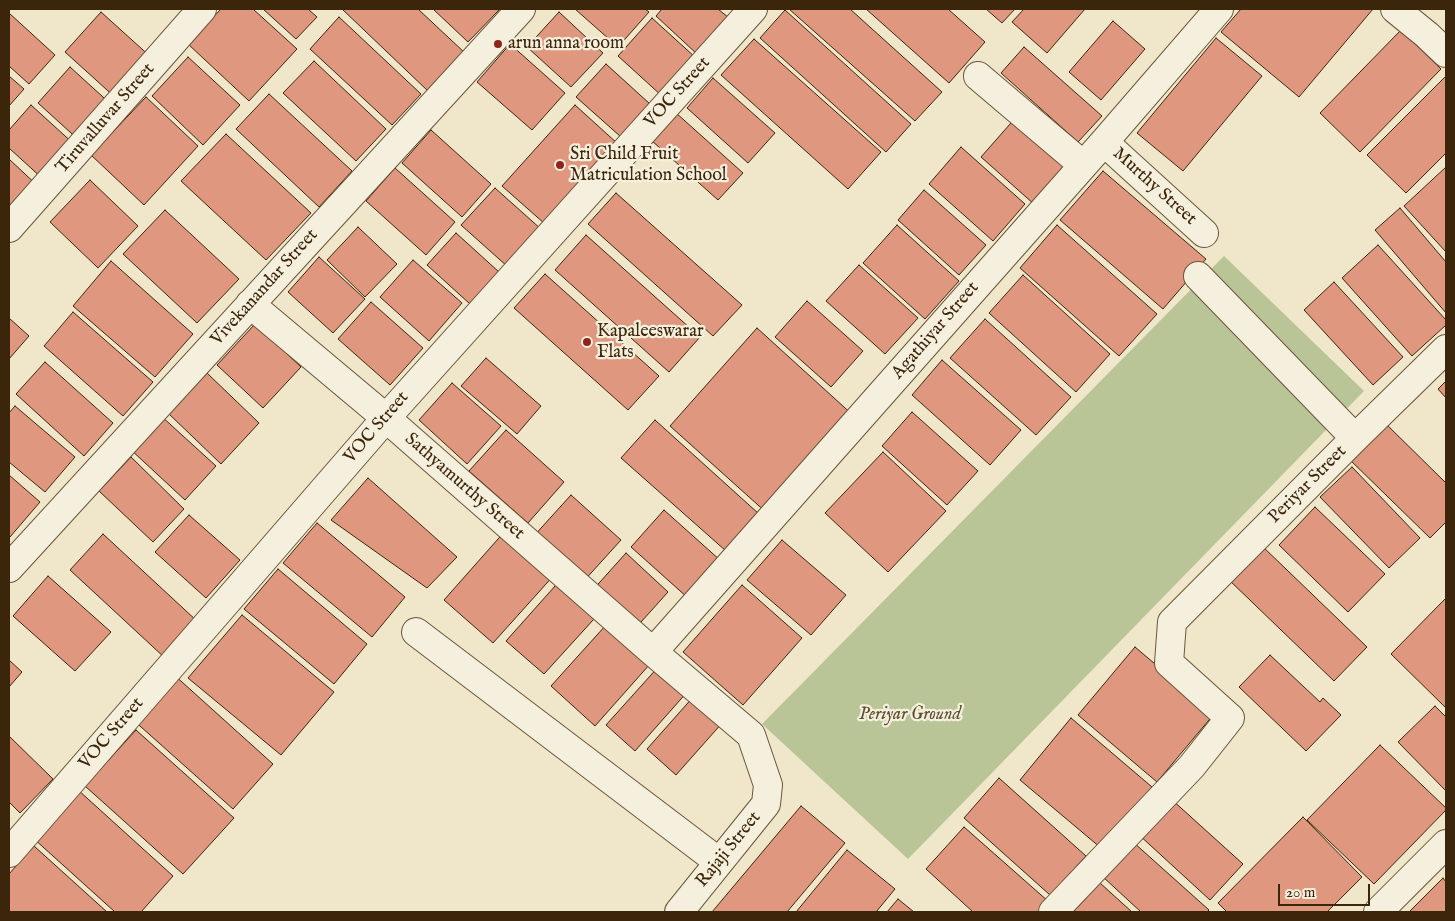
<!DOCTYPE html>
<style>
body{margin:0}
#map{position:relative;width:1455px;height:921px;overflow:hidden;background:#f0e6ca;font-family:"IM FELL English",serif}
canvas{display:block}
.frame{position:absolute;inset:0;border:10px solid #3c260b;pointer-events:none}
.scale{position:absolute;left:1278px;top:884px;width:92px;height:22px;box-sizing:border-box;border:2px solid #3c260b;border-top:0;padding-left:6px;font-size:15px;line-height:18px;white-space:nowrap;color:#3c260b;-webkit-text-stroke:4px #f5efdd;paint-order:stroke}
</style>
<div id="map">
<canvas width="1455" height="921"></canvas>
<div class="frame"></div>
<div class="scale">20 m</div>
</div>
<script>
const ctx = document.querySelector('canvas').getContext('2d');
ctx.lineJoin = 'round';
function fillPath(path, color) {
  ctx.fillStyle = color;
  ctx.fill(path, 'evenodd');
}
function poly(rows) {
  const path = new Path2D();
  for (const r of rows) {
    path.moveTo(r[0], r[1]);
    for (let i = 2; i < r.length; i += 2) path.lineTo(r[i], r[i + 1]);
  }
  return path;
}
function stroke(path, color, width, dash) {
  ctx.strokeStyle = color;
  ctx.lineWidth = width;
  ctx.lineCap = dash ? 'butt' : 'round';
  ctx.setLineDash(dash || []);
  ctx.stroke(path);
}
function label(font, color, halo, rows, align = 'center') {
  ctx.font = font + ' "IM FELL English",serif';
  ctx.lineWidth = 4.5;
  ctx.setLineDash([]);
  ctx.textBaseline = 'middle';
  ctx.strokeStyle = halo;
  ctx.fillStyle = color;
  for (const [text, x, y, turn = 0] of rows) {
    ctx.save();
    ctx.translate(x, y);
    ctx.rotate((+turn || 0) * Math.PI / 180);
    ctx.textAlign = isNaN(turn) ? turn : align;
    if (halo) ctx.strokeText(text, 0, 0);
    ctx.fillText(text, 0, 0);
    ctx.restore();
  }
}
fillPath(poly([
 [1224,256,1364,391,908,859,762,724]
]), '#bac597');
const building = poly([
 [221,9,253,9,297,49,249,101,188,44,221,9],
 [263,9,308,9,317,17,296,39,263,9],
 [342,9,418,9,465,53,429,92,342,9],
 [433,9,500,9,468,42,433,9],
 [575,9,645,9,649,12,618,47,575,9],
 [662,9,718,9,729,18,697,54,656,16,662,9],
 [789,9,850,9,942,92,915,121,789,9],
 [866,9,948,9,985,42,949,83,866,9],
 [986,9,1015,9,1002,23,986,9],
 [1024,9,1085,9,1047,53,1012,22,1024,9],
 [1241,9,1373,9,1299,97,1221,32,1241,9],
 [785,10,911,124,886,152,760,38,785,10],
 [101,12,153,59,117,99,65,52,101,12],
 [559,12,603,53,571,87,527,47,559,12],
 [9,13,55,55,29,84,9,66,9,13],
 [339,17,421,94,392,125,310,49,339,17],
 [652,18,696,58,662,96,618,56,652,18],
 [1113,21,1145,49,1101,100,1069,72,1113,21],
 [1401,30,1441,69,1360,152,1320,113,1401,30],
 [1216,38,1262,76,1183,171,1137,133,1216,38],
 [754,39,881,152,848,189,721,75,754,39],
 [510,44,565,93,532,130,477,82,510,44],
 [1024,47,1102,116,1078,142,1001,73,1024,47],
 [188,57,240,105,203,145,152,96,188,57],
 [314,61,386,129,356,161,283,93,314,61],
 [606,64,650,104,621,137,576,97,606,64],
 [70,67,114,107,82,143,38,103,70,67],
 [9,76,24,89,9,106,9,76],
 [1446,76,1446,153,1406,193,1367,155,1446,76],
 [713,78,775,133,748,163,687,108,713,78],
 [269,94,352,171,319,207,236,129,269,94],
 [146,97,198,146,144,205,91,155,146,97],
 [31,105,75,145,44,180,9,148,9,130,31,105],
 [575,105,618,144,545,224,502,186,575,105],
 [675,112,743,173,718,200,651,140,675,112],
 [1018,115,1072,163,1035,205,981,157,1018,115],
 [431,130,491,184,462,217,402,163,431,130],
 [226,134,311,213,266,260,181,181,226,134],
 [961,147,1025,204,993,241,929,184,961,147],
 [9,159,40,188,9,222,9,159],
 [1446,167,1446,252,1404,206,1446,167],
 [395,168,455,222,426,255,366,201,395,168],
 [1103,171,1206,259,1163,309,1060,220,1103,171],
 [90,180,138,226,98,268,50,222,90,180],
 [495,188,542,230,508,267,461,225,495,188],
 [924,190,986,245,959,275,898,220,924,190],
 [616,193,742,305,713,336,588,224,616,193],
 [1400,208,1446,262,1446,313,1375,230,1400,208],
 [165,210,239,279,197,323,123,254,165,210],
 [897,225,959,281,925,319,863,263,897,225],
 [1057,225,1157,314,1119,356,1020,268,1057,225],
 [358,227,397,264,365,297,327,260,358,227],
 [456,233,499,272,470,304,427,265,456,233],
 [586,235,700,337,669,372,555,270,586,235],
 [1378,245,1446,320,1446,325,1412,356,1342,278,1378,245],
 [319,257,365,299,333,333,288,292,319,257],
 [413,260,462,303,429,341,380,297,413,260],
 [111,261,193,334,155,377,73,306,111,261],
 [859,265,918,318,885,354,826,301,859,265],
 [545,274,659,376,628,410,514,308,545,274],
 [1023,275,1110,354,1076,392,989,313,1023,275],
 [1334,282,1403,357,1373,385,1304,310,1334,282],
 [807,301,863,351,831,387,775,337,807,301],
 [371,302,423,348,390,385,338,339,371,302],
 [73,312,153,382,123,416,44,346,73,312],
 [9,318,29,336,9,359,9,318],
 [985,319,1071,397,1036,435,950,358,985,319],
 [255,324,301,367,263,408,217,365,255,324],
 [757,328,855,417,768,514,670,426,757,328],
 [486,358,541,406,517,434,461,386,486,358],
 [942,360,1021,430,990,465,912,395,942,360],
 [45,362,113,423,84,456,16,394,45,362],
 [207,373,259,423,221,464,168,413,207,373],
 [1446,381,1446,398,1438,389,1446,381],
 [452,383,501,426,467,464,419,420,452,383],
 [15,406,75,457,45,492,9,462,9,413,15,406],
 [912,412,978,471,947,505,882,446,912,412],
 [160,415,216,466,185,500,129,448,160,415],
 [1381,419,1446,483,1446,522,1430,538,1345,455,1381,419],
 [655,420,759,514,726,551,621,458,655,420],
 [506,430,564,482,528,523,469,471,506,430],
 [883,452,946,511,888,572,825,513,883,452],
 [131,457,184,509,153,542,99,491,131,457],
 [1352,467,1420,538,1389,568,1320,497,1352,467],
 [9,475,40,502,10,537,9,536,9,475],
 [368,478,457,557,427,588,331,520,368,478],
 [571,495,621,540,582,583,532,538,571,495],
 [1315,507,1385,574,1348,612,1279,545,1315,507],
 [664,510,721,561,688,598,631,547,664,510],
 [189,515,240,560,206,598,155,552,189,515],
 [317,523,405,597,372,637,283,563,317,523],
 [506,530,555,574,493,643,444,600,506,530],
 [103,534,198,622,165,658,70,570,103,534],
 [782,540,846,595,811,635,747,580,782,540],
 [1260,544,1367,647,1334,681,1227,578,1260,544],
 [626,553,668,592,633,631,591,592,626,553],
 [278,569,367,644,334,684,244,609,278,569],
 [48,576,111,632,75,671,13,616,48,576],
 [556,585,594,619,544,674,506,641,556,585],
 [742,585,802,638,743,705,683,652,742,585],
 [1446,598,1446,708,1391,654,1446,598],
 [242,615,334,692,281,755,188,678,242,615],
 [606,625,650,664,595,726,551,686,606,625],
 [1135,647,1214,714,1157,782,1078,715,1135,647],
 [1270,655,1320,702,1323,698,1341,715,1306,751,1239,687,1270,655],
 [9,660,22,672,9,687,9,660],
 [660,665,688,691,635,751,606,725,660,665],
 [172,673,273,764,233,809,131,718,172,673],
 [694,696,723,722,676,775,647,749,694,696],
 [1435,706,1446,717,1446,791,1398,742,1435,706],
 [1071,718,1152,787,1101,848,1020,780,1071,718],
 [136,730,234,818,183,874,85,786,136,730],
 [9,736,53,779,20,813,9,802,9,736],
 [1380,745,1446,808,1446,810,1374,884,1307,820,1380,745],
 [999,778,1086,856,1050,895,964,818,999,778],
 [77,789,173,876,141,912,115,912,33,838,77,789],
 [1170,798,1243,864,1210,900,1138,834,1170,798],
 [801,806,845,843,787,912,712,912,801,806],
 [1303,817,1362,877,1327,912,1227,912,1218,903,1303,817],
 [964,827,1049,902,1040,912,973,912,926,869,964,827],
 [1133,842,1209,910,1207,912,1141,912,1102,876,1133,842],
 [34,846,107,912,9,912,9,874,34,846],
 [847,850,895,889,876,912,796,912,847,850],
 [1443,878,1446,882,1446,912,1409,912,1443,878],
 [1100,883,1132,912,1076,912,1074,911,1100,883],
 [898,899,914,912,887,912,898,899]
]);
fillPath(building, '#e09780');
stroke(building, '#3c260b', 1);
const minor = poly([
 [1395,9,1427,35,1446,53],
 [978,76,1083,165],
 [1104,142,1204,233],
 [9,228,202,9],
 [1198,276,1355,438],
 [250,304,386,418,653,652,751,735,768,785,766,804,679,912],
 [9,568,521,9],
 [416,632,719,862],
 [653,652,1104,142,1219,9],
 [9,853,386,418,753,9],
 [1053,912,1192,766,1230,718,1169,663,1172,622,1355,438,1446,349],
 [1378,912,1446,844]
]);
stroke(minor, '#69563b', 30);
stroke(minor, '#f5efdd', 28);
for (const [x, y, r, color] of [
 [498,44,5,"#8f2418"],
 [560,165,5,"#8f2418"],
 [587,342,5,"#8f2418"]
]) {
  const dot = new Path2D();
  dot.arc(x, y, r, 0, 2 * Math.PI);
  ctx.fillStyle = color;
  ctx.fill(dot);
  stroke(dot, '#f5efdd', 2);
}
label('18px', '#3c260b', '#f5efdd', [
 ["arun anna room",508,44],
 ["Sri Child Fruit",570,155],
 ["Matriculation School",570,176],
 ["Kapaleeswarar",597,332],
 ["Flats",597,353]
], 'left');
label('18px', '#3c260b', '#f5efdd', [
 ["VOC Street",678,93,-48],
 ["Tiruvalluvar Street",106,119,-49],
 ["Murthy Street",1154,187,42],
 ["Vivekanandar Street",265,288,-48],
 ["Agathiyar Street",936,331,-49],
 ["VOC Street",377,428,-49],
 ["Periyar Street",1308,485,-45],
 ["Sathyamurthy Street",464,487,41],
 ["VOC Street",112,734,-49],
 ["Rajaji Street",729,850,-51]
]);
label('italic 18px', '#5c4e2e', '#f5efdd', [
 ["Periyar Ground",910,715]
]);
</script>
